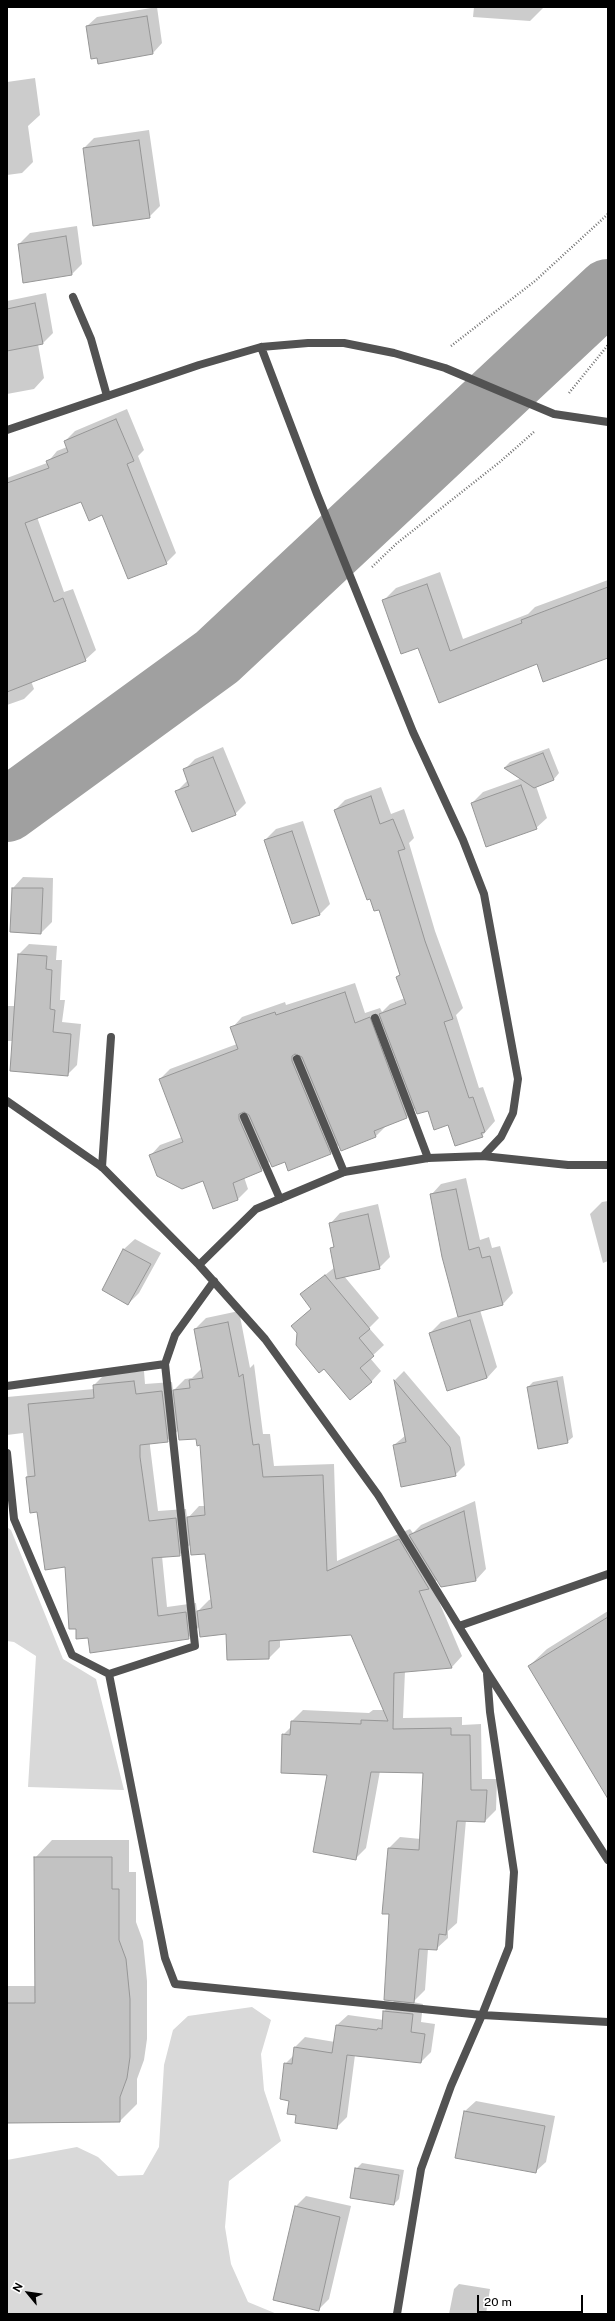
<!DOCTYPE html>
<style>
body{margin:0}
#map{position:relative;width:615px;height:2321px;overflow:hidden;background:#fff;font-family:"Public Sans",sans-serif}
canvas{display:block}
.frame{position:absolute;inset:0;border:8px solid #000;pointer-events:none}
.north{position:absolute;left:8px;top:2273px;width:40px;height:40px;-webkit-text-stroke:3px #fff;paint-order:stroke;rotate:299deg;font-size:11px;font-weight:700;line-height:16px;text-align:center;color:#000}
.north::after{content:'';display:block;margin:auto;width:14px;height:18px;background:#000;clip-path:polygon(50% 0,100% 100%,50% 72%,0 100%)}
.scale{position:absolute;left:477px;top:2295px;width:106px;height:18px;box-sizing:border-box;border:2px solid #000;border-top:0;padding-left:5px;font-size:12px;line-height:14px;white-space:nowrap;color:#000;-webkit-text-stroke:3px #fff;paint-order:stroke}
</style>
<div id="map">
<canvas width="615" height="2321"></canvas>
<div class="frame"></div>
<div class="north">N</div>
<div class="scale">20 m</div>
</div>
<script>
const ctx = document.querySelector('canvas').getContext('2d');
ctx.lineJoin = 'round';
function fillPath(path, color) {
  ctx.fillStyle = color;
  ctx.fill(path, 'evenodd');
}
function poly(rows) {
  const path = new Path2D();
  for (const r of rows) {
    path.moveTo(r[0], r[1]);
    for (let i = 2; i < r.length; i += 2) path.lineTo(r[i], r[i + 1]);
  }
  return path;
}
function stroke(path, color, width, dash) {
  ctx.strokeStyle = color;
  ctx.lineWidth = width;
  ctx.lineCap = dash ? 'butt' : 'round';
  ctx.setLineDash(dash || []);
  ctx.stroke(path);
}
fillPath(poly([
 [7,1527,11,1530,63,1659,96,1679,124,1790,28,1787,36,1656,14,1642,7,1641],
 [252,2007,271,2020,261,2054,264,2090,281,2141,229,2181,225,2227,231,2264,248,2302,277,2314,7,2314,7,2160,77,2147,98,2157,118,2176,143,2175,159,2147,164,2065,173,2030,188,2016]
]), '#d9d9d9');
fillPath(poly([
 [157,7,162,43,153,53,87,26,97,17],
 [474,7,544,7,530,21,473,17],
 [35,78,40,115,28,126,33,162,22,173,7,175,7,82],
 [149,130,160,206,149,217,84,148,94,138],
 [77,226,82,264,72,274,19,244,30,233],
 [46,293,53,333,43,343,38,344,44,378,34,389,7,394,7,301],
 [127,409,144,450,138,456,176,553,166,563,103,513,81,501,37,517,64,592,73,589,96,650,85,660,31,681,34,689,24,699,7,705,7,478,47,463,57,451,67,447,65,441,75,431],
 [440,572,463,639,528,614,535,607,608,580,608,657,538,663,419,647,384,600,396,588],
 [223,747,246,803,235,814,177,791,187,781,184,770,195,759],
 [549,748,559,773,554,779,536,786,547,818,536,828,472,803,483,792,522,778,505,767,510,762],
 [381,787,391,814,404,809,414,838,409,843,435,931,463,1008,456,1015,479,1088,483,1087,495,1121,482,1136,448,1124,428,1109,416,1108,407,1117,386,1126,376,1136,339,1144,330,1154,270,1161,261,1170,244,1177,248,1189,238,1199,213,1208,204,1179,150,1156,160,1145,182,1137,160,1079,170,1069,237,1044,232,1028,242,1017,285,1002,286,1005,355,983,365,1013,380,1008,382,1012,390,1004,405,998,397,977,401,974,380,908,371,898,335,810,345,800],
 [303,821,330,904,319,915,265,840,276,829],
 [23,877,53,878,52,922,41,933,11,931,13,888],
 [29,944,57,946,56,960,62,960,60,1000,65,1000,62,1022,81,1024,77,1065,67,1075,13,1041,7,1041,7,1006,17,1006,19,954],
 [466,1178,480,1240,489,1237,492,1248,500,1246,513,1293,503,1304,480,1310,497,1367,487,1378,430,1333,441,1322,459,1316,431,1195,441,1184],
 [608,1201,608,1261,603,1263,590,1214,602,1202],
 [378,1204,390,1257,379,1268,344,1276,379,1318,369,1328,384,1345,370,1358,381,1371,371,1382,298,1332,292,1326,312,1308,302,1294,335,1267,331,1249,335,1245,330,1224,340,1213],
 [135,1239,161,1253,139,1293,128,1304,103,1290,124,1249],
 [239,1311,250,1368,254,1364,263,1434,270,1434,274,1466,334,1464,337,1561,410,1529,413,1533,421,1525,475,1501,486,1569,476,1580,438,1579,432,1585,462,1656,452,1667,405,1671,403,1718,462,1717,462,1725,481,1724,482,1779,497,1779,496,1810,485,1821,466,1820,457,1923,448,1931,448,1938,436,1949,428,1949,425,1990,413,2002,423,2004,421,2022,435,2024,431,2052,421,2062,355,2055,347,2117,336,2128,297,2114,290,2100,285,2064,294,2055,294,2048,305,2037,335,2042,337,2025,348,2015,384,2020,384,2011,395,2000,390,1914,383,1913,389,1848,400,1837,421,1839,424,1772,380,1771,366,1848,355,1859,328,1774,283,1735,291,1727,292,1721,303,1710,369,1713,373,1710,384,1710,352,1634,280,1640,280,1647,269,1658,227,1632,199,1627,188,1638,89,1637,77,1627,66,1566,38,1511,31,1512,23,1433,7,1435,7,1397,94,1389,94,1385,104,1375,144,1371,145,1384,172,1382,173,1391,185,1379,192,1378,201,1369,195,1329,206,1318],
 [179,1430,197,1437,201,1444,206,1506,199,1506,187,1519,186,1509,158,1511,150,1446,150,1443,167,1441],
 [191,1544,206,1553,212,1599,209,1600,197,1612,196,1603,167,1607,162,1556,179,1555],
 [404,1371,460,1437,465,1465,455,1475,394,1445,406,1435,395,1380],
 [563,1376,573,1437,567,1442,528,1387,533,1382],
 [608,1611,608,1797,529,1666,547,1649],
 [52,1840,129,1840,129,1872,136,1872,136,1922,143,1941,147,1981,147,2039,144,2060,137,2079,137,2104,120,2121,7,2122,7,1986,35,1986,35,1858],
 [476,2101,555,2116,546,2162,535,2172,465,2111],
 [362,2163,404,2170,399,2199,394,2204,356,2169],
 [306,2196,351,2206,329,2299,318,2310,296,2206],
 [459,2284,490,2289,486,2314,449,2314,454,2289]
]), '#0003');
stroke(poly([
 [7,810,217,657,608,291]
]), '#a0a0a0', 64);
const building = poly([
 [147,16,153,54,98,64,97,58,91,59,86,26,147,16],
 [139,140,150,218,93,226,83,148,139,140],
 [66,236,72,275,23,283,18,244,66,236],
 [35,303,43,344,7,351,7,309,35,303],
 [116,419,134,461,127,464,167,564,128,579,102,515,89,521,81,502,25,523,54,602,63,598,86,661,7,692,7,483,49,468,46,461,68,452,64,441,116,419],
 [427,584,450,651,522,623,521,620,608,587,608,658,543,682,537,664,439,703,418,648,401,654,382,600,427,584],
 [543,753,554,780,534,788,504,768,543,753],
 [213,757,236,815,192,832,175,791,189,786,183,769,213,757],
 [521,785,537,829,486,847,471,803,521,785],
 [371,796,380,824,393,819,405,849,398,851,425,941,453,1019,444,1022,469,1098,473,1097,485,1132,481,1133,483,1137,455,1146,448,1125,434,1130,428,1111,417,1114,379,1014,406,1004,396,977,400,975,379,910,374,911,370,899,367,900,334,810,371,796],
 [292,831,320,915,292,924,264,840,292,831],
 [12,888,43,888,41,934,10,932,12,888],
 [18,954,47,956,46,969,52,970,50,1009,55,1010,53,1032,71,1034,68,1076,10,1071,18,954],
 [345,992,355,1023,370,1017,407,1118,374,1131,376,1137,341,1151,302,1057,295,1054,292,1056,292,1061,331,1154,288,1171,285,1162,272,1167,249,1115,244,1112,239,1114,239,1119,262,1171,233,1183,238,1200,213,1209,203,1181,182,1189,157,1176,149,1155,183,1142,159,1079,238,1049,230,1027,275,1012,276,1015,345,992],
 [456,1189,469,1250,479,1247,482,1258,490,1256,503,1305,458,1317,442,1257,430,1194,456,1189],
 [368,1214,380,1269,336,1279,330,1248,334,1247,329,1223,368,1214],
 [123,1249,151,1264,128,1305,102,1290,123,1249],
 [325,1275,370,1329,359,1338,374,1356,360,1368,372,1382,350,1400,324,1369,319,1373,296,1345,297,1333,291,1326,311,1309,300,1294,325,1275],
 [470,1320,487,1378,447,1391,429,1333,470,1320],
 [228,1322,239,1377,243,1374,253,1445,259,1444,263,1477,323,1475,327,1571,399,1539,429,1589,419,1591,452,1668,394,1673,393,1729,451,1728,451,1735,470,1735,471,1790,487,1790,485,1822,457,1821,446,1935,439,1934,437,1950,419,1949,414,2003,384,2000,389,1914,382,1914,388,1848,419,1850,423,1773,371,1772,356,1860,313,1852,327,1775,281,1773,282,1734,290,1735,291,1721,361,1724,361,1720,388,1721,351,1635,269,1641,269,1659,227,1660,226,1634,200,1637,197,1611,212,1608,205,1554,191,1555,187,1517,205,1515,200,1445,197,1446,196,1439,179,1440,173,1390,190,1388,189,1380,203,1378,194,1329,228,1322],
 [394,1380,450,1447,456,1476,401,1487,393,1445,406,1442,394,1380],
 [134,1381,136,1394,162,1391,168,1442,140,1445,140,1457,149,1521,176,1518,180,1556,152,1558,158,1616,186,1612,189,1639,90,1653,88,1638,76,1639,76,1629,69,1629,65,1567,45,1570,37,1512,30,1513,26,1477,35,1476,28,1404,94,1398,93,1385,134,1381],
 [557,1381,568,1443,538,1449,527,1387,557,1381],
 [464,1511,476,1581,441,1587,409,1535,464,1511],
 [608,1617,608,1799,528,1666,608,1617],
 [34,1857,112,1857,112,1889,119,1889,119,1940,126,1959,130,1999,130,2057,127,2078,120,2097,120,2122,7,2123,7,2003,35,2003,34,1857],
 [383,2011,413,2014,411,2032,425,2034,421,2063,347,2055,337,2129,295,2123,296,2115,287,2114,289,2101,280,2099,284,2063,292,2064,294,2047,332,2053,336,2025,377,2030,378,2028,382,2029,383,2011],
 [464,2111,545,2126,536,2173,455,2158,464,2111],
 [355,2168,399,2175,394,2205,350,2198,355,2168],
 [295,2206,340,2217,319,2311,273,2300,295,2206]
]);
fillPath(building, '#c2c2c2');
stroke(building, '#969696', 1);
stroke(poly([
 [451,346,535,281,608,214],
 [569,393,608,345],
 [372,567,396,544,501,461,535,431]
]), '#747474', 2.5, [1, 2]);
stroke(poly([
 [73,297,91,339,107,396],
 [375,1018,428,1158],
 [297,1059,344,1172],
 [244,1117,280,1199],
 [102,1167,111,1037]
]), '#525252', 8);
stroke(poly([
 [7,430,199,365,261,347,308,343,344,343,394,353,445,368,554,414,608,422],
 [7,1101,102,1167,199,1265,265,1339,378,1495,487,1672,608,1860],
 [483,1156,568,1165,608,1165],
 [199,1265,256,1209,344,1172,428,1158,483,1156,501,1137,513,1113,518,1079,484,894,463,840,413,732,317,494,261,347],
 [7,1386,165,1364],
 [7,1453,14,1519,72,1655,109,1674,195,1646,165,1364,175,1335,214,1281],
 [459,1626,608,1574],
 [109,1674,165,1958,175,1984,482,2015,608,2022],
 [397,2314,421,2169,451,2086,482,2015,509,1947,514,1872,490,1712,487,1674]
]), '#525252', 8);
</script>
